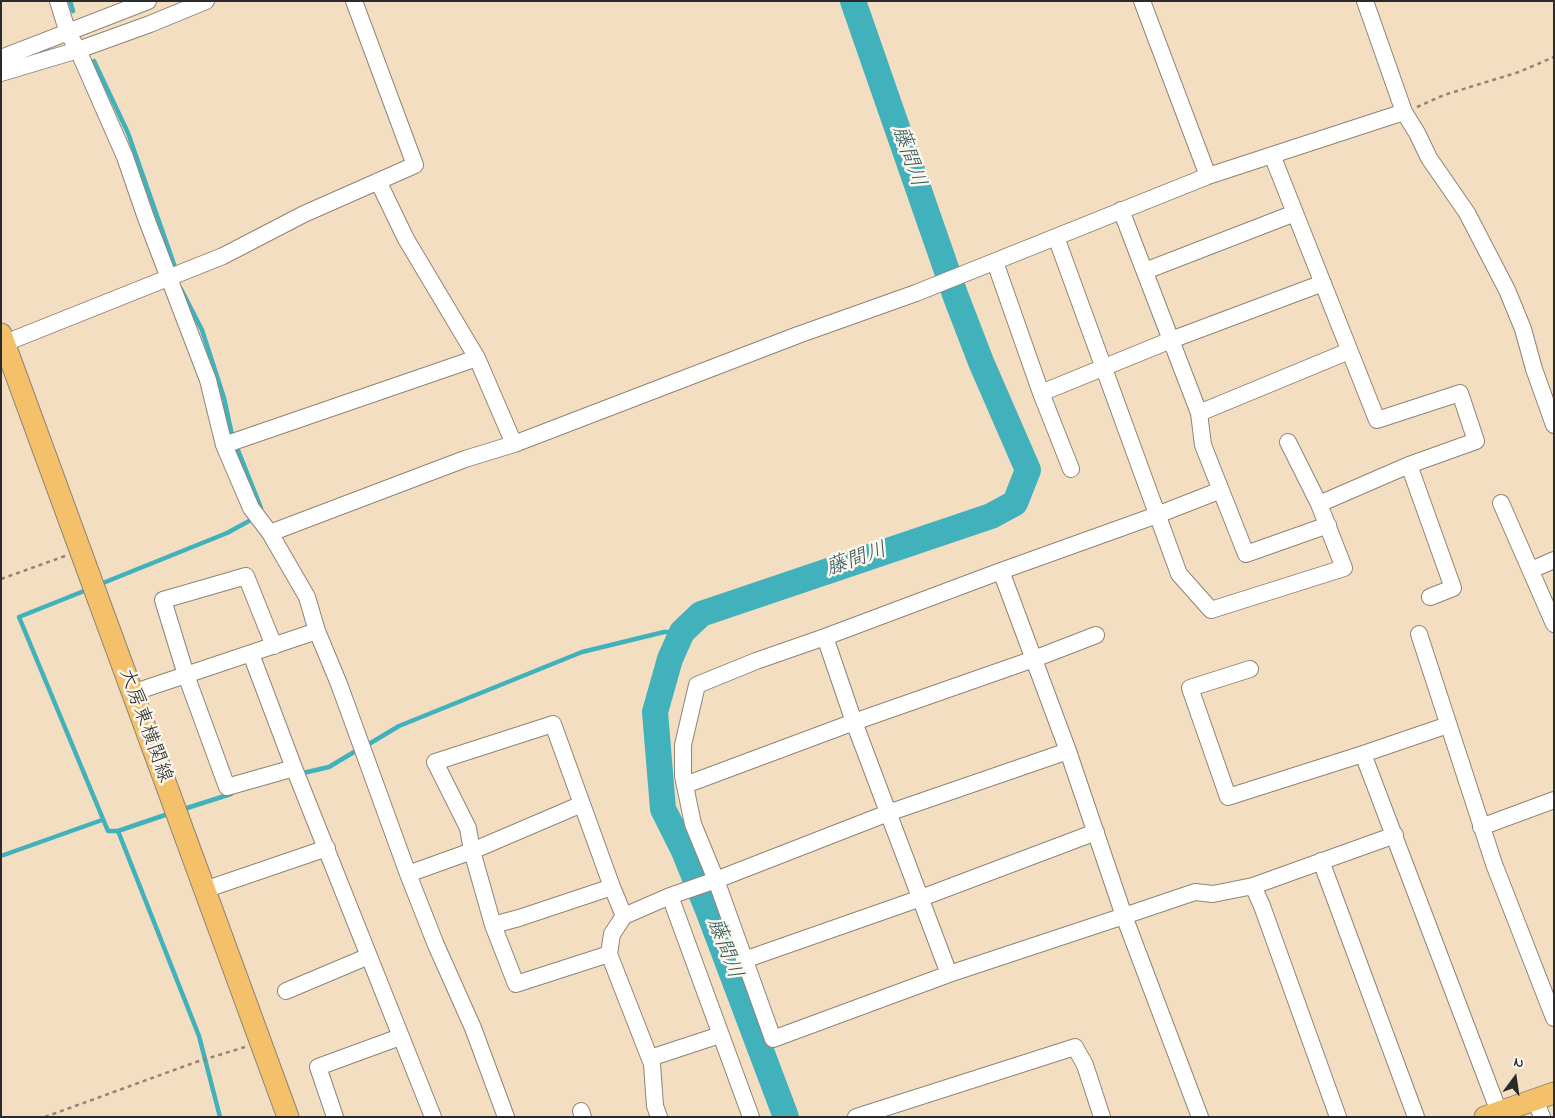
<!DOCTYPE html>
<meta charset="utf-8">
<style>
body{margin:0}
#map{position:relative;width:1555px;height:1118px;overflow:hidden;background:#f3dec1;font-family:"Indie Flower",sans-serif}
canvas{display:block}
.frame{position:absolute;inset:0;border:2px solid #2b2b2b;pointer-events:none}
.north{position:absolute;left:1490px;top:1053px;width:50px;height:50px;-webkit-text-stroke:4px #fbf7ec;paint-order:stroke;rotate:14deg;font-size:14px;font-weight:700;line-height:20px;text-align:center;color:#2b2b2b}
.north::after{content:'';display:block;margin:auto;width:18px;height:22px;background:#2b2b2b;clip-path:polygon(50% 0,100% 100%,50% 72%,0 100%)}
</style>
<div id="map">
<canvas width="1555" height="1118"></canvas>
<div class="frame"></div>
<div class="north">N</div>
</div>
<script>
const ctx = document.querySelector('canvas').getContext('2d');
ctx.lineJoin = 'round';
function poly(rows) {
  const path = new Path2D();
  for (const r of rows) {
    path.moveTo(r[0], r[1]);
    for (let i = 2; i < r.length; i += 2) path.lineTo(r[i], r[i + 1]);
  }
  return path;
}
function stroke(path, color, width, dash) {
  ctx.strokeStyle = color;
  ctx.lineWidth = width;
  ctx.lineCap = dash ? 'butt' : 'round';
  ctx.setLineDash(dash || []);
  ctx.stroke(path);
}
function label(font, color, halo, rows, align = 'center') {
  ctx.font = font + ' "Indie Flower","Klee One",sans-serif';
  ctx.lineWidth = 5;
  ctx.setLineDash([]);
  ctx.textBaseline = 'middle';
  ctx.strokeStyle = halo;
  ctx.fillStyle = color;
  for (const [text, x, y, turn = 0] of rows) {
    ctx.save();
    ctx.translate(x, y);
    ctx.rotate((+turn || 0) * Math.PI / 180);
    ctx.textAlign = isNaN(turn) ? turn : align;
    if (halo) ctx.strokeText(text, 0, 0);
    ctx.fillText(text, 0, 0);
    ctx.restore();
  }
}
stroke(poly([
 [70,1,73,11],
 [94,61,128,133,176,270],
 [181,289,202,330,224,398,232,435,261,508],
 [98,585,227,533,249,521],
 [89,589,19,617,108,831,118,831,199,1036,220,1117],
 [369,744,399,726,582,652,664,632,682,632],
 [303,773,329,767,354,752],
 [187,808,231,794],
 [118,831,165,815],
 [1,856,102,820]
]), '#41b1bc', 4.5);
stroke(poly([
 [786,1117,708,910,684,851,663,809,655,712,670,659,682,632,701,614,991,516,1015,503,1028,470,981,362,956,297,853,1]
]), '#41b1bc', 26);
const minor = poly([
 [58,1,68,33,78,50,125,157,146,218,208,380,224,445,251,508,270,533,307,597,317,631,339,684,408,874,436,945,473,1028,506,1117],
 [1142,1,1208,176],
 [1365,1,1404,112,1417,133,1429,158,1467,213,1507,290,1523,329,1534,369,1554,425],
 [1,58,148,1],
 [1,73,78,50,150,24,206,1],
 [1272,155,1377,420,1460,393,1476,441,1409,465,1453,588,1430,597],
 [378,181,406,239,477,358,514,444],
 [1121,210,1199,413,1349,351],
 [1056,237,1179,574,1211,610,1344,568,1319,504],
 [995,262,1041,393,1171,340,1323,283],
 [1145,271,1295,213],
 [5,343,223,256,304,214,415,165,354,1],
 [1041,393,1071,469],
 [1199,413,1203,445,1246,554,1328,525],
 [1288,442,1319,504,1409,465],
 [224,445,477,358],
 [1501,503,1554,624],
 [270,533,465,459,514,444,798,335,916,293,1208,176,1404,112],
 [1531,570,1554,560],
 [1001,571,1157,515,1221,490],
 [1419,634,1494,864,1554,1018],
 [825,637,854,722,949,974],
 [274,646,246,576,163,600,186,675,227,787,294,768],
 [251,654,294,768,433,1117],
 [1250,669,1190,688,1228,797,1363,754],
 [132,693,317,631],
 [1448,725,1363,754,1499,1112],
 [685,785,854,722,1034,659,1096,635],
 [1481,827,1554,800],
 [1321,861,1416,1117],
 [408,874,472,851,582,804],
 [612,887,519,918,493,925,472,851,468,828,435,762,553,724,612,887,624,916],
 [204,890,327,848],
 [670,896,751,1117],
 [493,925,516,984,609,954],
 [744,960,921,898,1096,832],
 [286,991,369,956],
 [650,1058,720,1035],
 [1535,1099,1542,1117],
 [581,1111,583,1117],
 [335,1117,318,1067,400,1037],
 [659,1117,655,1106,652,1064,609,954,612,934,624,916,670,896,716,880,888,813,1068,751],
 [856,1117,1075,1047,1085,1065,1102,1117],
 [1200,1117,1124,916,1068,751,1001,571,825,637,756,661,697,685,683,745,683,776,693,824,716,880,773,1039,949,974,1124,916,1195,892,1213,894,1253,886],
 [1338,1117,1262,906,1253,886,1395,835]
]);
const major = poly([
 [1,334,288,1117],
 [1485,1117,1554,1093]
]);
stroke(minor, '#8f8476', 18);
stroke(major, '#8f8476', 23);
stroke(poly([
 [1417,107,1444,95,1519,72,1554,57],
 [1,579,65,556],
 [45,1117,196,1062,245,1047]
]), '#8f8476', 2.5, [4, 4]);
stroke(minor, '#fff', 16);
stroke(major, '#f4c16a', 21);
label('20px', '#2b2b2b', '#fbf7ec', [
 ["大房東横関線",144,726,70]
]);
label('italic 21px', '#335a5e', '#fbf7ec', [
 ["藤間川",907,157,71],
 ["藤間川",857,561,-19],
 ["藤間川",723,949,69]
]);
</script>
